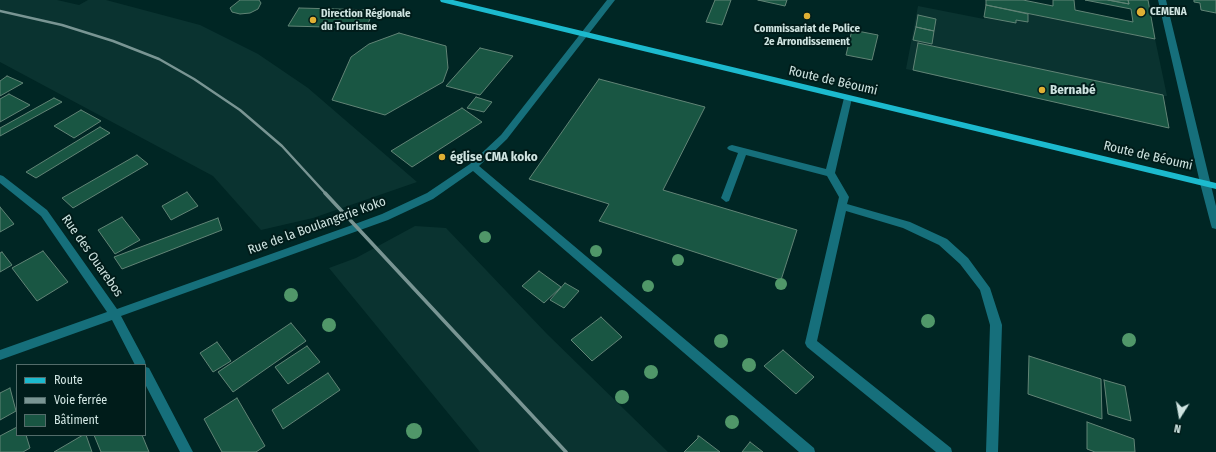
<!DOCTYPE html>
<meta charset="utf-8">
<style>
body{margin:0}
#map{position:relative;width:1216px;height:452px;overflow:hidden;background:#002624;font-family:"Fira Sans Condensed",sans-serif}
canvas{display:block}
.legend{position:absolute;left:16px;top:364px;width:130px;height:72px;box-sizing:border-box;background:#001c1a;border:1px solid #536c6a;margin:0;padding:5px 7px;list-style:none;font-size:12px;color:#cfe4e1}
.legend li{display:flex;align-items:center;gap:8px;height:20px}
.legend b{width:20px;border:1px solid #536c6a}
.north{position:absolute;left:1160px;top:396px;width:40px;height:40px;-webkit-text-stroke:3px #001c1a;paint-order:stroke;rotate:191deg;font-size:11px;font-weight:700;line-height:16px;text-align:center;color:#cfe4e1}
.north::after{content:'';display:block;margin:auto;width:14px;height:18px;background:#cfe4e1;clip-path:polygon(50% 0,100% 100%,50% 72%,0 100%)}
</style>
<div id="map">
<canvas width="1216" height="452"></canvas>
<ul class="legend">
<li><b style="height:5px;background:#1cbace"></b>Route</li>
<li><b style="height:5px;background:#799593"></b>Voie ferrée</li>
<li><b style="height:11px;background:#195643"></b>Bâtiment</li>
</ul>
<div class="north">N</div>
</div>
<script>
const ctx = document.querySelector('canvas').getContext('2d');
ctx.lineJoin = 'round';
function fillPath(path, color) {
  ctx.fillStyle = color;
  ctx.fill(path, 'evenodd');
}
function poly(rows) {
  const path = new Path2D();
  for (const r of rows) {
    path.moveTo(r[0], r[1]);
    for (let i = 2; i < r.length; i += 2) path.lineTo(r[i], r[i + 1]);
  }
  return path;
}
function stroke(path, color, width, dash) {
  ctx.strokeStyle = color;
  ctx.lineWidth = width;
  ctx.lineCap = dash ? 'butt' : 'round';
  ctx.setLineDash(dash || []);
  ctx.stroke(path);
}
function label(font, color, halo, rows, align = 'center') {
  ctx.font = font + ' "Fira Sans Condensed",sans-serif';
  ctx.lineWidth = 4;
  ctx.setLineDash([]);
  ctx.textBaseline = 'middle';
  ctx.strokeStyle = halo;
  ctx.fillStyle = color;
  for (const [text, x, y, turn = 0] of rows) {
    ctx.save();
    ctx.translate(x, y);
    ctx.rotate((+turn || 0) * Math.PI / 180);
    ctx.textAlign = isNaN(turn) ? turn : align;
    if (halo) ctx.strokeText(text, 0, 0);
    ctx.fillText(text, 0, 0);
    ctx.restore();
  }
}
fillPath(poly([
 [0,0,57,0,79,5,88,0,106,0,200,25,258,54,308,88,417,182,313,218,261,230,213,176,0,62],
 [986,5,1155,39,1167,96,1163,96,1169,128,906,69,918,6,984,19],
 [415,226,446,228,547,334,668,452,480,452,329,268,356,258]
]), '#0a3330');
const building = poly([
 [240,0,259,0,261,3,258,9,250,13,240,14,232,12,230,8,240,0],
 [715,0,731,0,722,25,706,22,715,0],
 [758,0,787,0,785,6,758,0],
 [986,0,1023,0,1053,6,1053,0,1074,0,1075,10,1133,22,1131,9,1085,0,1108,0,1129,4,1128,0,1148,0,1155,39,986,5,986,0],
 [1108,0,1128,0,1129,4,1108,0],
 [1194,0,1216,0,1216,13,1201,10,1200,3,1194,2,1194,0],
 [986,5,1028,14,1028,22,1016,20,1016,23,984,17,986,5],
 [299,8,374,10,366,28,288,26,299,8],
 [918,15,936,19,934,31,916,27,918,15],
 [916,27,934,31,932,44,913,40,916,27],
 [852,30,878,35,872,60,846,55,852,30],
 [399,33,446,46,448,68,443,82,385,115,332,100,351,57,369,44,399,33],
 [918,43,1163,95,1169,128,913,70,918,43],
 [480,48,513,56,480,95,446,86,480,48],
 [7,76,23,83,0,96,0,81,7,76],
 [599,79,705,107,663,190,797,230,781,280,599,221,609,204,529,179,599,79],
 [9,94,30,105,0,122,0,99,9,94],
 [476,97,492,102,484,112,467,108,476,97],
 [54,98,62,102,0,136,0,128,54,98],
 [462,108,482,122,412,167,391,151,462,108],
 [81,110,101,121,74,138,54,126,81,110],
 [100,127,110,133,36,178,26,172,100,127],
 [137,155,148,164,73,208,62,198,137,155],
 [187,192,198,206,171,220,162,206,187,192],
 [0,207,14,224,0,232,0,207],
 [122,217,140,240,115,254,98,230,122,217],
 [218,218,222,230,122,269,114,257,218,218],
 [43,251,68,282,37,301,12,268,43,251],
 [2,252,12,265,0,272,0,253,2,252],
 [539,271,561,287,544,303,522,286,539,271],
 [565,283,579,291,564,308,550,300,565,283],
 [601,317,622,337,592,361,571,340,601,317],
 [291,323,306,341,233,392,218,372,291,323],
 [217,342,231,361,213,372,200,353,217,342],
 [307,346,320,362,288,384,275,367,307,346],
 [783,350,814,377,796,394,764,366,783,350],
 [1029,356,1101,379,1102,419,1028,394,1029,356],
 [328,373,340,390,283,429,272,410,328,373],
 [1104,380,1125,386,1131,421,1108,414,1104,380],
 [10,388,16,411,0,420,0,393,10,388],
 [237,398,265,446,256,452,222,452,204,419,237,398],
 [1087,422,1134,439,1135,452,1095,452,1087,449,1087,422],
 [17,427,17,435,26,435,30,448,23,452,0,452,0,436,17,427],
 [83,435,86,435,92,452,54,452,83,435],
 [94,435,142,435,149,452,101,452,94,435],
 [698,436,699,436,720,452,684,452,698,438,698,436],
 [750,442,763,452,742,452,750,442]
]);
fillPath(building, '#195643');
stroke(building, '#618476', 1);
fillPath(poly([
 [607,0,615,0,507,139,479,166,814,448,815,452,799,452,473,171,433,199,388,220,121,316,145,361,146,367,149,368,193,452,180,452,145,384,145,365,135,365,112,320,0,360,0,350,107,312,41,216,0,183,0,175,3,176,47,210,117,309,355,224,382,214,427,193,470,164,501,135,607,0],
 [1158,0,1166,0,1216,206,1216,229,1212,228,1211,225,1200,183,1158,0],
 [848,95,852,98,835,173,849,197,847,204,910,222,947,239,968,258,990,288,1002,325,998,452,986,452,990,325,980,290,960,264,939,245,903,228,846,211,817,341,951,448,952,452,936,452,807,347,805,343,839,197,827,176,746,155,729,201,726,202,721,198,738,153,729,150,727,148,729,146,732,145,826,169,844,98,848,95]
]), '#166f7b');
fillPath(poly([
 [440,0,453,0,1216,183,1216,189,585,37,441,2,440,0]
]), '#1cbace');
stroke(poly([
 [0,11,62,25,113,41,159,59,194,79,240,110,282,146,326,194]
]), '#799593', 2.5);
stroke(poly([
 [325,193,566,452]
]), '#799593', 3.5);
ctx.fillStyle = '#509769';
for (const [x, y, r] of [
 [485,237,6],
 [596,251,6],
 [678,260,6],
 [781,284,6],
 [648,286,6],
 [291,295,7],
 [928,321,7],
 [329,325,7],
 [1129,340,7],
 [721,341,7],
 [749,365,7],
 [651,372,7],
 [622,397,7],
 [732,422,7],
 [414,431,8]
]) {
  ctx.beginPath();
  ctx.arc(x, y, r, 0, 2 * Math.PI);
  ctx.fill();
}
for (const [x, y, r, color] of [
 [1141,12,5,"#dfb034"],
 [807,16,4,"#dfb034"],
 [313,20,4,"#dfb034"],
 [1042,90,4,"#dfb034"],
 [442,157,4,"#dfb034"]
]) {
  const dot = new Path2D();
  dot.arc(x, y, r, 0, 2 * Math.PI);
  ctx.fillStyle = color;
  ctx.fill(dot);
  stroke(dot, '#001c1a', 1.5);
}
label('bold 11px', '#cfe4e1', '#001c1a', [
 ["CEMENA",1150,12],
 ["Direction Régionale",321,14],
 ["du Tourisme",321,27],
 ["Commissariat de Police",807,29,"center"],
 ["2e Arrondissement",807,42,"center"]
], 'left');
label('13px', '#cfe4e1', '#001c1a', [
 ["Route de Béoumi",833,81,13],
 ["Route de Béoumi",1148,156,13],
 ["Rue de la Boulangerie Koko",317,226,-20],
 ["Rue des Ouarebos",92,256,55]
]);
label('bold 13px', '#cfe4e1', '#001c1a', [
 ["Bernabé",1050,90],
 ["église CMA koko",450,157]
], 'left');
</script>
